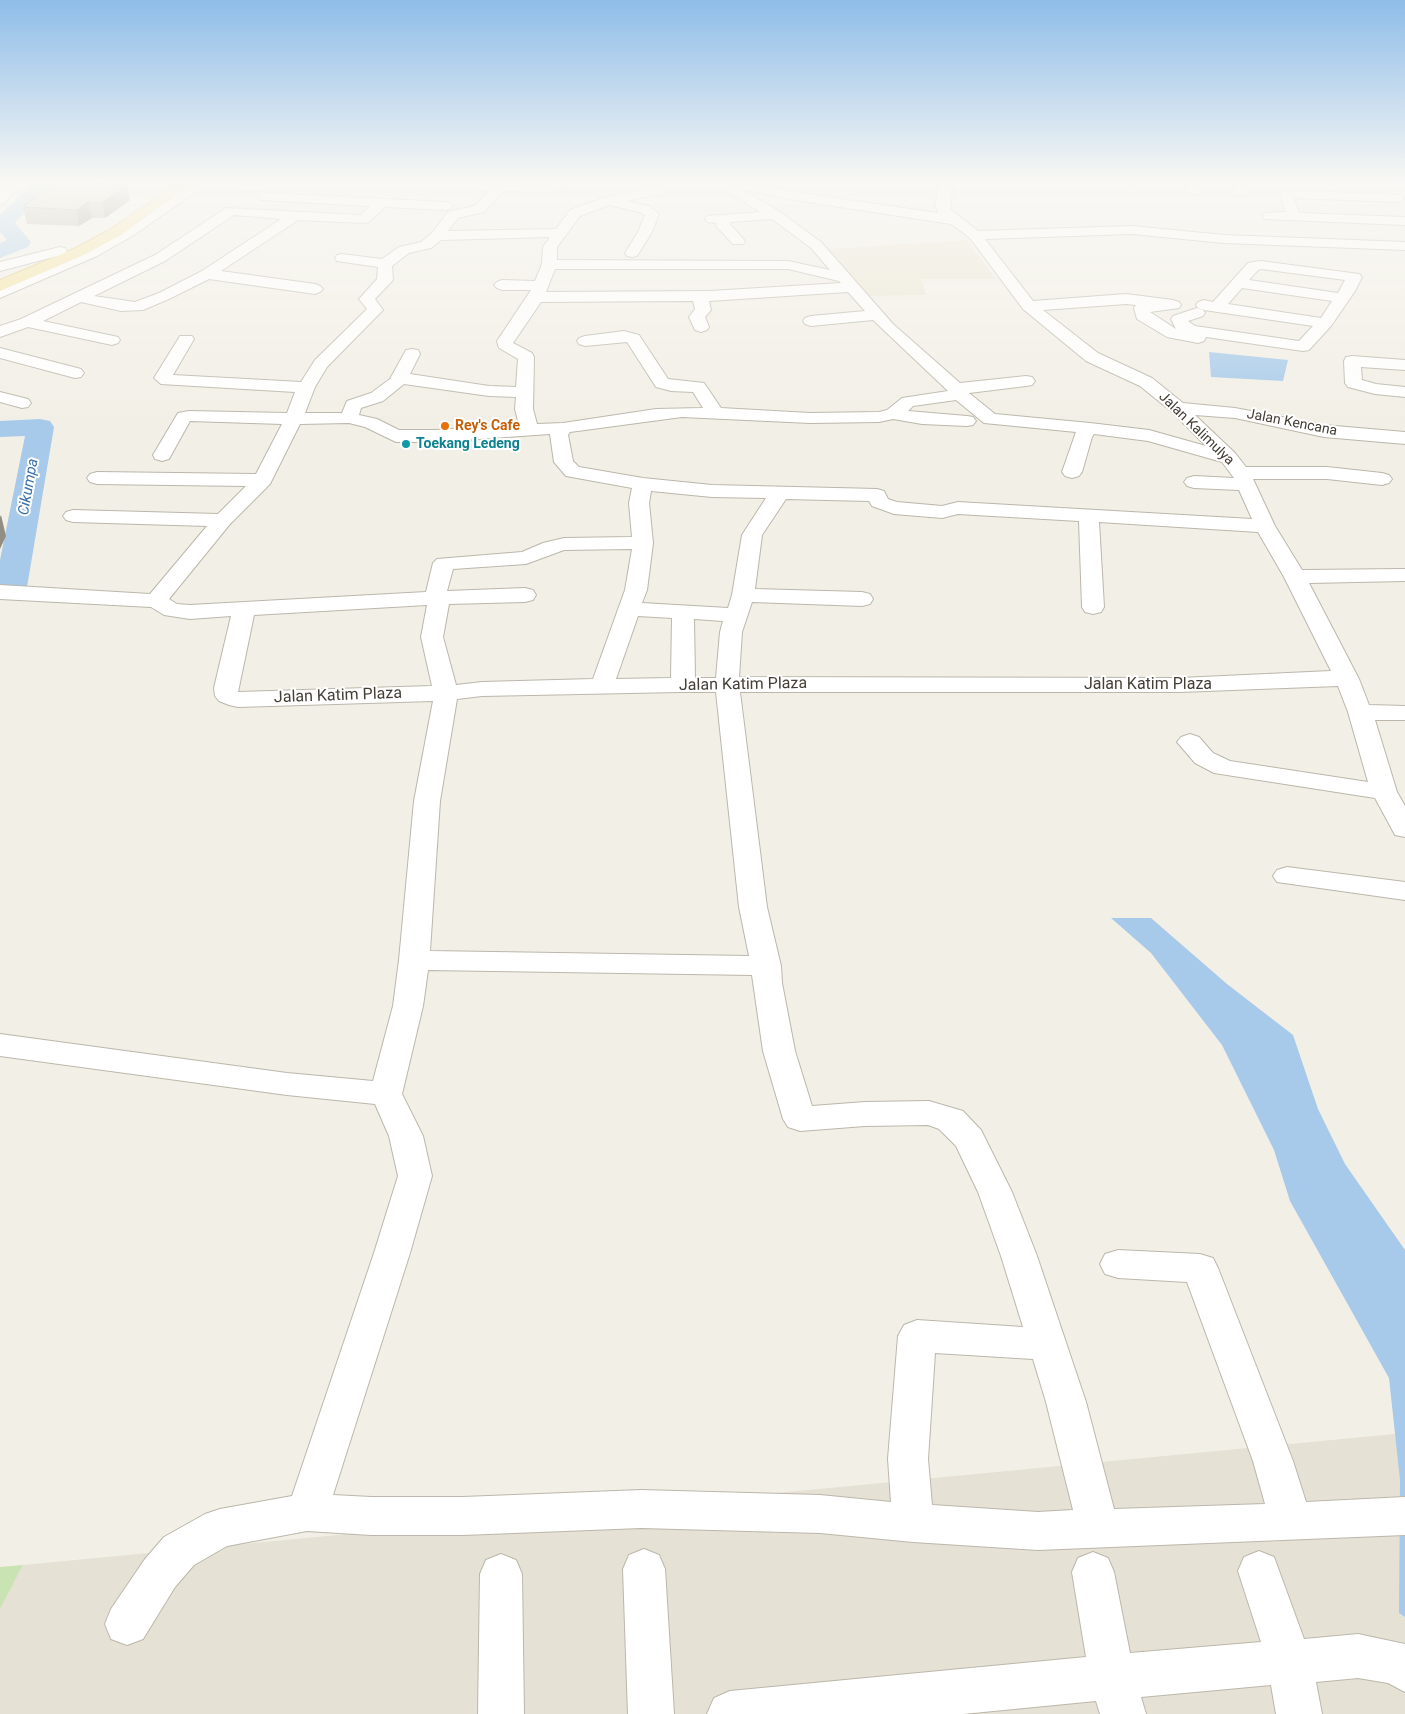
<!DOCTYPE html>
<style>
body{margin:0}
canvas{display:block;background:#f2efe6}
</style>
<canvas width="1405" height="1714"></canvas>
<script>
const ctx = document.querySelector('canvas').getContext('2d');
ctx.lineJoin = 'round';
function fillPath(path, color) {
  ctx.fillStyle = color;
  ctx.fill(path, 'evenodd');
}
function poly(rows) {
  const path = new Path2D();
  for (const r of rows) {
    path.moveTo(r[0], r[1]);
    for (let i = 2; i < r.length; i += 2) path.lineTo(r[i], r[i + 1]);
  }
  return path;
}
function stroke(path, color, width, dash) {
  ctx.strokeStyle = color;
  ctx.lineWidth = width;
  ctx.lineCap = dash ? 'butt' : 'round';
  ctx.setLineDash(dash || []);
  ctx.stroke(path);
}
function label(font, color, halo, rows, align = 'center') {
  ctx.font = font + ' Roboto,sans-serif';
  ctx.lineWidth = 4;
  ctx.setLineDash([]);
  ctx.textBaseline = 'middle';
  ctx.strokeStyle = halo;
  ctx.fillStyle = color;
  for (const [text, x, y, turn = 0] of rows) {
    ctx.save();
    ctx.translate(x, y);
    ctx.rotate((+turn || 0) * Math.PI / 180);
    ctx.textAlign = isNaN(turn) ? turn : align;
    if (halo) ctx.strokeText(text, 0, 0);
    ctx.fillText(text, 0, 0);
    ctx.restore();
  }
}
fillPath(poly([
 [1405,1433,1405,1714,0,1714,0,1609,23,1565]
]), '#e5e1d5');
fillPath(poly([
 [967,240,996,279,921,279,926,295,861,296,846,268,838,258,831,257,828,253,830,249]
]), '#eae4d1');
fillPath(poly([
 [23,1565,0,1609,0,1567]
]), '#c9e3b2');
fillPath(poly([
 [1209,352,1288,360,1283,381,1211,377],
 [1111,918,1151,918,1227,984,1293,1035,1318,1109,1345,1164,1405,1250,1405,1617,1399,1613,1400,1480,1389,1378,1290,1201,1274,1150,1222,1045,1151,953]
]), '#a7caea');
fillPath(poly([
 [33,183,54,183,15,223,31,242,28,247,0,258,0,243,7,240,0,232,0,215,33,183],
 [40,419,50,421,54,427,27,587,23,594,11,597,0,594,0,560,25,436,0,437,0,421,40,419]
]), '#a7caea');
const minor = poly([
 [7,183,20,183,5,203,0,204,0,192,7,183],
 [180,183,262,183,268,187,261,191,201,188,134,235,97,256,0,298,0,287,87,250,124,229,185,187,180,183],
 [386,183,407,183,401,187,392,187,386,183],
 [481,183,573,183,554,192,504,191,484,212,458,218,448,231,556,229,570,210,602,198,650,188,654,183,667,183,659,194,626,201,649,206,659,214,652,232,637,256,632,257,627,256,625,253,638,232,645,215,639,212,609,205,580,216,557,247,557,260,788,261,830,270,811,248,772,219,731,222,730,224,745,241,743,244,733,244,717,227,716,223,707,222,705,219,707,216,760,212,716,183,754,183,794,192,938,213,935,205,940,183,953,183,950,209,978,231,1132,226,1224,235,1405,242,1405,250,1224,243,1132,234,985,239,1033,301,1126,294,1173,300,1179,302,1181,305,1179,308,1150,312,1176,329,1171,319,1173,316,1197,308,1203,310,1205,313,1203,316,1188,321,1195,326,1299,341,1313,326,1204,310,1198,308,1196,305,1198,302,1204,300,1213,302,1248,263,1253,262,1261,261,1359,274,1362,277,1355,291,1331,326,1309,350,1303,351,1206,337,1204,341,1198,343,1167,337,1137,319,1134,308,1136,305,1126,304,1043,310,1098,353,1152,378,1183,403,1235,408,1324,425,1405,432,1405,444,1324,437,1235,418,1195,415,1235,453,1246,467,1327,467,1382,473,1389,475,1392,479,1389,483,1382,485,1327,479,1253,479,1275,526,1302,570,1405,569,1405,581,1309,583,1359,679,1369,705,1405,706,1405,720,1375,720,1397,792,1405,806,1405,837,1395,835,1375,798,1214,773,1195,763,1177,742,1181,737,1190,734,1199,737,1213,753,1230,761,1368,782,1348,712,1338,686,1180,692,740,692,767,907,781,966,782,983,795,1051,812,1106,865,1102,929,1101,963,1111,981,1130,1012,1192,1037,1256,1086,1402,1114,1509,1265,1504,1253,1461,1187,1282,1118,1278,1105,1274,1100,1264,1105,1254,1118,1250,1200,1254,1213,1258,1218,1268,1293,1461,1306,1502,1405,1497,1405,1535,1038,1550,913,1542,820,1533,641,1528,463,1535,371,1535,307,1531,227,1546,194,1565,175,1587,143,1639,127,1645,111,1639,105,1624,111,1609,145,1559,164,1537,205,1514,220,1509,292,1496,374,1253,398,1176,389,1136,375,1104,287,1095,0,1056,0,1034,287,1073,373,1081,393,1006,399,960,414,801,433,701,238,707,229,705,219,701,215,696,214,688,231,616,190,619,164,615,151,607,0,599,0,585,150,594,207,526,73,522,66,520,63,516,66,512,73,510,218,514,246,486,97,484,90,482,87,478,90,474,97,472,256,474,282,424,190,421,169,459,162,461,155,459,153,455,178,413,189,411,287,413,295,392,161,384,154,378,180,336,192,336,194,339,173,375,301,382,315,360,367,309,359,299,377,279,378,267,337,261,335,258,337,255,342,254,382,259,399,247,421,242,432,233,448,212,474,206,489,191,477,190,475,187,481,183],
 [740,188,794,200,951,224,970,238,1023,309,1086,361,1140,386,1172,412,1206,446,1149,430,1090,423,995,414,969,393,1026,386,1032,385,1035,381,1032,377,1026,376,960,383,893,324,821,242,780,212,740,188],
 [550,237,543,247,542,264,535,281,502,280,497,282,494,285,497,288,502,290,531,290,497,341,499,348,518,359,516,387,489,386,410,374,420,354,418,350,412,349,406,350,390,379,371,393,347,401,342,413,305,413,315,387,327,367,383,310,375,299,393,280,392,266,409,253,431,248,441,240,550,237],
 [555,269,788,269,839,281,841,283,710,291,546,292,555,269],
 [1261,269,1345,280,1338,293,1249,280,1258,270,1261,269],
 [1242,288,1332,301,1321,318,1228,304,1242,288],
 [848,292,865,311,811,316,805,318,803,321,805,324,811,326,873,320,948,391,902,398,887,410,879,412,810,413,721,408,704,383,668,379,639,335,624,331,585,336,579,338,577,341,579,344,585,346,627,342,656,387,671,391,693,392,703,408,656,409,563,423,537,424,533,409,534,357,532,353,513,343,541,302,693,301,695,309,689,317,695,330,701,332,707,330,709,327,705,317,711,310,709,301,848,292],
 [404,384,489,396,516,397,515,409,519,425,435,430,399,430,377,419,359,415,361,408,383,401,404,384],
 [956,400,984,423,1076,432,1062,472,1065,476,1072,478,1079,476,1082,472,1092,437,1094,434,1148,441,1222,462,1234,478,1194,476,1187,478,1184,482,1187,486,1194,488,1239,490,1252,519,958,502,942,506,897,502,888,499,884,491,877,489,712,485,643,478,579,467,573,461,568,435,570,432,682,417,810,423,879,422,893,419,922,424,967,426,973,425,976,421,973,417,967,416,908,411,913,406,956,400],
 [349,423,365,427,396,442,435,442,550,434,554,462,566,476,632,488,629,503,632,537,564,538,543,543,522,552,437,559,433,563,426,592,190,605,177,604,169,599,230,524,270,484,300,424,349,423],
 [651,491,712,497,766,498,742,535,732,595,728,608,642,603,647,590,653,543,649,503,651,491],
 [786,499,869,501,872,506,894,514,942,518,958,514,1079,521,1082,607,1085,612,1093,614,1101,612,1104,607,1099,522,1258,532,1284,577,1331,671,1180,678,739,677,742,632,752,602,862,606,870,604,873,599,870,594,862,592,755,589,762,535,786,499],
 [632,549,625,590,593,679,482,682,456,685,443,637,449,604,525,602,533,600,536,595,533,590,525,588,447,591,453,569,526,564,564,550,632,549],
 [427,605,421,637,432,686,238,692,254,615,427,605],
 [638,616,672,618,671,678,616,679,638,616],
 [694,619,723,621,720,632,716,678,695,678,694,619],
 [680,692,716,692,739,907,749,956,430,951,440,801,457,699,482,696,680,692],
 [428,970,752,975,763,1051,783,1119,788,1127,800,1131,865,1126,928,1125,939,1129,956,1146,978,1192,1001,1256,1023,1327,917,1320,904,1325,898,1336,888,1459,891,1502,820,1495,641,1490,463,1497,371,1497,333,1495,410,1253,432,1176,423,1136,402,1094,423,1006,428,970],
 [935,1353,1033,1359,1046,1402,1073,1510,1038,1512,932,1505,928,1459,935,1353],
 [1122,183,1135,183,1137,188,1130,192,1125,191,1122,183],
 [1183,183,1196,183,1202,191,1200,194,1190,194,1183,183],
 [1232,183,1245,183,1249,192,1242,196,1237,195,1232,183],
 [1286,190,1401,195,1403,198,1401,201,1396,202,1294,198,1299,213,1405,217,1405,225,1264,219,1262,216,1264,213,1286,212,1279,194,1286,190],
 [265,193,447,202,454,206,447,210,385,207,369,222,364,223,298,220,221,271,315,284,320,286,323,289,320,292,315,294,209,279,169,299,143,310,121,311,81,302,43,321,118,337,120,340,118,343,112,345,28,327,0,337,0,326,21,319,155,255,226,208,361,215,370,206,260,200,258,197,260,194,265,193],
 [234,215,281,219,202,271,159,293,135,302,94,296,165,261,234,215],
 [60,247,65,248,67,251,65,254,0,271,0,262,60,247],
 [0,348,81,369,84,373,81,377,75,378,0,358,0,348],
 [1352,356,1405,360,1405,370,1361,367,1362,380,1376,384,1405,387,1405,397,1375,394,1348,387,1345,383,1344,361,1346,357,1352,356],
 [0,392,28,399,31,403,28,407,22,408,0,402,0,392],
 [1287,867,1405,882,1405,900,1277,882,1273,876,1277,870,1287,867],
 [644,1549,659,1555,665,1569,674,1714,628,1714,623,1569,629,1555,644,1549],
 [1259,1551,1274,1557,1304,1639,1358,1634,1405,1644,1405,1692,1388,1683,1358,1678,1316,1682,1322,1714,1276,1714,1271,1685,1141,1697,1146,1714,1100,1714,1096,1701,963,1714,707,1714,714,1698,730,1691,1086,1657,1072,1572,1078,1558,1093,1552,1108,1558,1114,1572,1130,1653,1261,1642,1238,1571,1244,1557,1259,1551],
 [501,1554,516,1560,522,1574,524,1714,478,1714,480,1574,486,1560,501,1554]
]);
const major = poly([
 [178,183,193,183,121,235,86,254,0,291,0,280,76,248,111,229,178,183]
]);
stroke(minor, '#bcb7aa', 2);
stroke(major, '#d9c06c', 2);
fillPath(minor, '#fff');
fillPath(major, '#f6e29b');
fillPath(poly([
 [53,183,130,200,105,218,92,218,79,226,27,224,23,207]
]), '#b5afa3');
fillPath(poly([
 [127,185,130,200,105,218,102,202],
 [88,202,92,218,79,226,76,210],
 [1,515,6,536,0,549,0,517]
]), '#938e84');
const building = poly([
 [53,183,96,183,127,185,102,202,88,202,76,210,23,207,53,183]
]);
fillPath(building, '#d2cbbd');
stroke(building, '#938e84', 1);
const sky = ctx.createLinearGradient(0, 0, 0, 423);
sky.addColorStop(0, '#8ebde9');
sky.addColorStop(0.43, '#f9f8f4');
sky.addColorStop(1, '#f9f8f400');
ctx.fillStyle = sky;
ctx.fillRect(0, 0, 1405, 423);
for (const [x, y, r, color] of [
 [445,426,5,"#e8710a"],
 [406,444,5,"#0f9aa8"]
]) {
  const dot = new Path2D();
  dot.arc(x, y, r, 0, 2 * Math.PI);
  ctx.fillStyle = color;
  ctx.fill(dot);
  stroke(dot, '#fff', 2);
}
label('14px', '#443f36', '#fff', [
 ["Jalan Kencana",1292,423,11],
 ["Jalan Kalimulya",1196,429,44]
]);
label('bold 14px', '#c56008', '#fff', [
 ["Rey's Cafe",455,426]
], 'left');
label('bold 14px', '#0d838f', '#fff', [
 ["Toekang Ledeng",416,444]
], 'left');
label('italic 15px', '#3870a7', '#fff', [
 ["Cikumpa",29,487,-80]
]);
label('16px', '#443f36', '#fff', [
 ["Jalan Katim Plaza",743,685,-1],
 ["Jalan Katim Plaza",1148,685],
 ["Jalan Katim Plaza",338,696,-2]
]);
</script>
